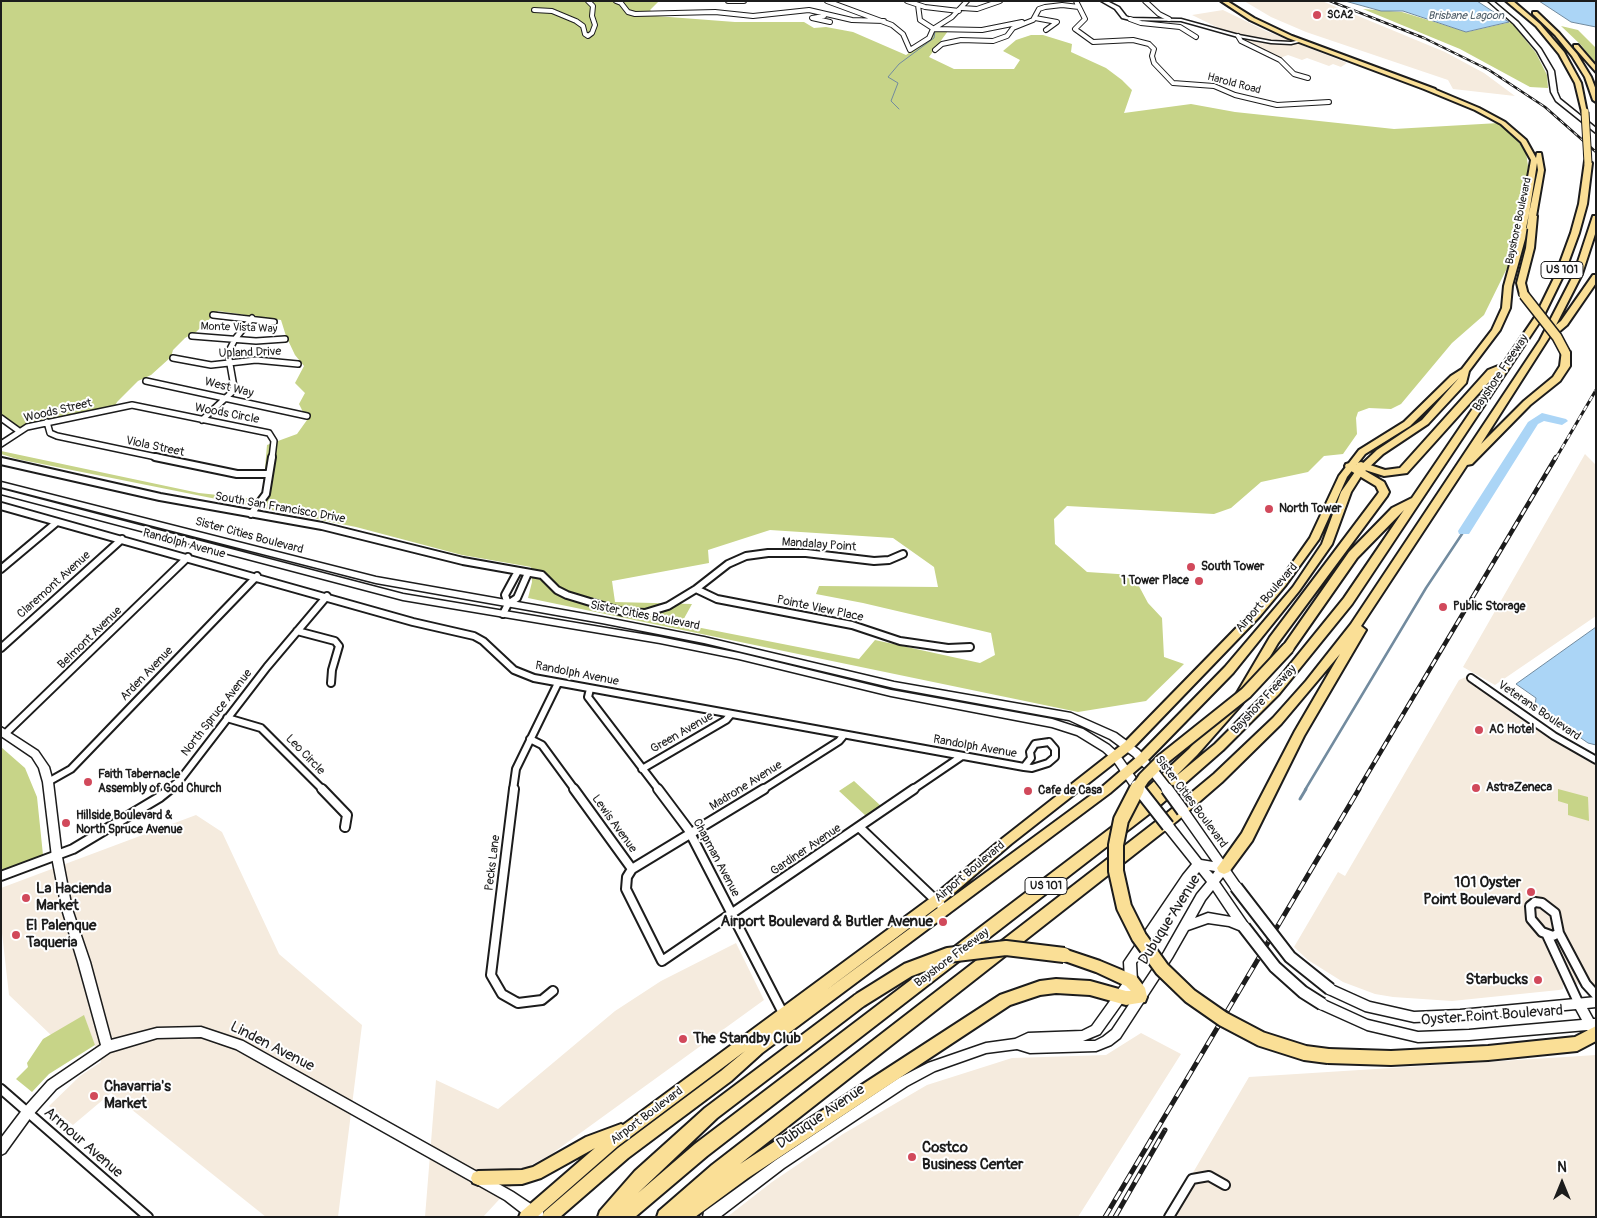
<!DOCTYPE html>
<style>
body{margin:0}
#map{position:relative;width:1597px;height:1218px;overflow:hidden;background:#fff;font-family:Pangolin,sans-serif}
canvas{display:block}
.frame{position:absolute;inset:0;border:2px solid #1c1c1c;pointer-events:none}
.north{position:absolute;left:1537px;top:1158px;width:50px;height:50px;-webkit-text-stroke:4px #fff;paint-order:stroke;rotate:0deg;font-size:14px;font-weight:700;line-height:20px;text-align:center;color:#1c1c1c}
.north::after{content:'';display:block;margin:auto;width:18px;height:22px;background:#1c1c1c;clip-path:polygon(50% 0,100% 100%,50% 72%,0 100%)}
</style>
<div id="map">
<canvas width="1597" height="1218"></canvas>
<div class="frame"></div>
<div class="north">N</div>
</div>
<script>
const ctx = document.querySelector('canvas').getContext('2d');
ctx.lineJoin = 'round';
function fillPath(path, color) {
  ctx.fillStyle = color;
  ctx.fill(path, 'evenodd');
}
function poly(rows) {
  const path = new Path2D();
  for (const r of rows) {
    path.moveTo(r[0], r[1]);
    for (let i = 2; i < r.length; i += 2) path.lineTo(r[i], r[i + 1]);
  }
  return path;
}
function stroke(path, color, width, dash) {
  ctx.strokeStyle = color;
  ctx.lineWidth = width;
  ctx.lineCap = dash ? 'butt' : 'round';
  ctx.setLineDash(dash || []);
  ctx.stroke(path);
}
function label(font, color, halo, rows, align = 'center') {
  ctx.font = font + ' Pangolin,sans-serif';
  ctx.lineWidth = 4;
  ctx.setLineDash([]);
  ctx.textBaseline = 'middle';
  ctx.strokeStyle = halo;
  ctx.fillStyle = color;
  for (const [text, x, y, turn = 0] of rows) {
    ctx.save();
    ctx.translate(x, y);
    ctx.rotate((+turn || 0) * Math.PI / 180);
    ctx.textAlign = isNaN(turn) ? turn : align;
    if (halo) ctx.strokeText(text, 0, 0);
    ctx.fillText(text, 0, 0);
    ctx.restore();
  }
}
fillPath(poly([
 [1244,1,1322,1,1445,52,1484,73,1515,96,1453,89,1448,80,1306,32,1271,17],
 [1223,10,1266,31,1347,63,1341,67,1333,64,1329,66,1307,58,1302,60,1288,55,1280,58,1246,42,1243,39,1243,36,1225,31,1192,15],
 [1585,454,1596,465,1596,616,1495,685,1463,667],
 [1466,677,1555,740,1596,764,1596,989,1586,984,1563,985,1563,989,1559,990,1452,1001,1393,997,1375,994,1343,982,1308,960,1294,947,1338,872,1345,876,1459,680],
 [196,815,222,832,279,954,362,1025,338,1217,266,1217,111,1093,73,1125,49,1106,80,1076,101,1062,84,1016,51,1035,9,995,1,924,1,888],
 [736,943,764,1000,550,1155,531,1165,483,1217,425,1217,436,1080,498,1109,615,1011,661,981],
 [1141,1033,1181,1054,1078,1217,727,1217,772,1182,843,1134,927,1085,1012,1058,1106,1055],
 [1596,1055,1596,1217,1167,1217,1249,1077]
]), '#f5ebde');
fillPath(poly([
 [1,1,659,1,650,10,656,16,735,22,804,22,814,28,826,27,853,32,906,55,932,37,935,30,948,31,929,57,954,69,1014,69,1020,60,1003,51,1016,40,1031,35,1043,35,1072,44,1071,52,1106,68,1122,80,1132,90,1124,113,1191,104,1235,112,1394,129,1499,123,1514,136,1526,152,1528,166,1526,187,1509,264,1484,315,1452,343,1401,404,1391,409,1369,408,1358,412,1356,418,1357,434,1343,454,1324,456,1308,472,1261,482,1231,508,1214,514,1067,506,1054,519,1055,544,1087,572,1133,575,1148,603,1162,618,1164,657,1184,664,1146,701,1078,712,528,598,532,582,531,567,462,555,356,527,17,459,1,454,1,451,199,493,256,499,263,491,267,445,297,434,307,420,299,404,305,393,295,383,304,366,295,355,286,336,281,320,218,311,196,332,185,338,173,350,171,357,151,375,138,381,117,402,113,410,25,430,11,429,1,422],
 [770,530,893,538,934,567,938,587,819,586,816,594,863,603,991,633,995,655,980,663,875,640,859,659,681,624,692,604,615,602,612,581,709,563,708,550],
 [1363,9,1402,12,1467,32,1511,22,1536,53,1547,75,1548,88,1530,87,1460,49],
 [1561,26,1578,30,1596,48,1596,64,1581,45],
 [1,747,25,768,37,797,43,855,1,872],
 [854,781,881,806,866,816,839,791],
 [1558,789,1588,797,1589,821,1568,815,1568,804,1558,801],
 [84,1015,95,1045,49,1074,32,1092,16,1079,28,1067,27,1063,43,1039]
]), '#c7d488');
const water = poly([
 [1345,1,1477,1,1509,22,1466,32,1403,11,1381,11,1345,1],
 [1539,1,1596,1,1596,27,1571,22,1539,1],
 [1596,627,1596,745,1588,743,1535,706,1536,698,1516,684,1596,627]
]);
fillPath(water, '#abd5f6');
stroke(water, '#728b9f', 1);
stroke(poly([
 [899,109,891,101,898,83,888,77,899,64,934,38,935,31]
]), '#728b9f', 1);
stroke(poly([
 [1305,790,1426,588,1464,531]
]), '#728b9f', 2.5);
stroke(poly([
 [1300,799,1306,789]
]), '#728b9f', 3);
fillPath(poly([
 [1542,413,1566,419,1568,421,1562,425,1544,421,1538,424,1469,534,1459,534,1458,531,1528,422,1542,413]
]), '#abd5f6');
const streetFar3 = poly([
 [616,1,621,3,628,12,635,14,715,12,753,16,809,10,852,20,884,21],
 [728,1,744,1],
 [827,1,892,25,903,34,910,50,929,38,933,29,952,17,967,1],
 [907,1,925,7,959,11],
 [1076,1,1085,19,1075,29,1093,42,1133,40,1149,44,1154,49,1152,56,1154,63,1173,83,1214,86,1235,95,1277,105,1329,102],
 [1145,1,1159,14,1169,19],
 [918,5,920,20,934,29,982,30,1022,22],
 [962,8,977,9,1000,1],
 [534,10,552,11,576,21,583,26,585,34,588,36,592,33,595,25,592,16,593,6,588,1],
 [824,16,812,18,830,22],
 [1035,18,1057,22,1046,30],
 [1130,19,1141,23,1180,27,1196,37],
 [1238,36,1241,41,1280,60,1294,74,1308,78],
 [935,50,942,44,961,40,993,41,1007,36,1013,28,1033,20,1039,9,1045,7,1062,5,1079,7]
]);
const streetFar2 = poly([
 [213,315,274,322],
 [192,336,256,341,285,339],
 [173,358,211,365,256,360,298,364],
 [146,381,307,416],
 [1,418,19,431],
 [202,420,231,393,234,387,228,353,235,339,252,318],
 [47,422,50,433,57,436,161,458],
 [1,444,27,427,132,405,269,433,274,441,272,458]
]);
const streetFar1 = poly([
 [155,457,237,474,268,474],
 [1,461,160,497,322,526,463,561,542,575,557,590,567,595,623,612,645,613,668,606,696,589,728,564,746,556,768,553,806,553,874,561,889,560,903,554],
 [1,506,413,622,474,636,483,641,514,670,534,678,1024,767],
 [251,514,266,494,272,457],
 [1,569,57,522],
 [696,589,717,599,852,625,900,641,948,648,970,647],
 [508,604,505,595,518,571],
 [503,614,508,604,517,598,528,573],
 [297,631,335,641,339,646,332,670,331,683],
 [1,648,122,539],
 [1471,678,1554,736,1596,760],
 [590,689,588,697,659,790],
 [227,718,261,728,323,790],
 [6,733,188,557],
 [530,739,542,745,575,790],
 [1049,742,1055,749,1055,757,1048,763,1032,768,1024,767,1031,758,1030,752,1035,744,1049,742],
 [642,769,726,720,731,714],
 [48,782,71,769,257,576],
 [168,790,180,780,267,667,327,596],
 [513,790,516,769,558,683],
 [762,790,839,741,844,735],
 [912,790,962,756]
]);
const street = poly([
 [322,789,347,815,345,827],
 [514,789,491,975,502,994,518,1003,542,1000,553,991],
 [574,789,632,869,627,877,626,889,662,961,914,789],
 [658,789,688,829,784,1015],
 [859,827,946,910],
 [632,869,764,789],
 [1,876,73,849,160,797,170,789],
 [1535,902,1542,903,1555,913,1559,933,1553,936,1542,932,1531,919,1530,906,1535,902],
 [1559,933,1586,984,1596,995],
 [1547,935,1579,1004],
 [1,1089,148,1217],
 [1169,1217,1192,1179,1209,1176,1225,1185]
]);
const secondary = poly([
 [1101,1,1107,1,1119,7,1126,16,1130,18,1181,19,1239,35,1271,41,1291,42,1301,40,1303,41,1291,44,1271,43,1238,37,1181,21,1130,20,1122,18,1115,9,1101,1],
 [1488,1,1493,1,1518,22,1541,49,1554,71,1557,92,1560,99,1596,128,1596,133,1556,101,1551,92,1548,71,1537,51,1514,24,1488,1],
 [1,482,376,577,602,617,704,637,894,682,1071,713,1116,733,1139,750,1159,772,1157,775,1154,776,1151,775,1133,756,1110,739,1069,720,894,688,704,643,602,623,376,583,1,487,1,482],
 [1,489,403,594,660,637,739,653,891,690,1052,719,1083,729,1109,745,1119,754,1141,785,1140,788,1136,789,1132,788,1113,760,1103,751,1077,735,1052,727,891,696,739,659,660,643,403,600,1,494,1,489],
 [1,727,38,751,49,767,53,782,62,857,72,909,90,962,111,1040,157,1028,201,1027,243,1041,513,1192,543,1212,544,1217,527,1217,505,1200,236,1049,201,1037,157,1038,110,1052,56,1089,31,1117,5,1153,1,1155,1,1138,23,1109,48,1081,101,1045,78,962,62,909,52,857,43,782,39,768,32,757,1,736,1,727],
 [1183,807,1187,808,1240,884,1241,887,1240,890,1236,891,1232,890,1223,877,1219,882,1248,924,1249,927,1248,930,1244,932,1229,926,1208,923,1188,930,1172,958,1120,1038,1111,1045,1096,1051,1030,1053,1017,1049,986,1053,935,1071,907,1086,784,1168,720,1217,703,1217,704,1212,776,1160,899,1078,928,1063,986,1043,1015,1039,1028,1033,1082,1031,1092,1026,1125,980,1124,962,1126,959,1183,875,1192,864,1164,829,1163,826,1164,823,1168,822,1172,823,1201,860,1213,862,1179,814,1178,811,1179,808,1183,807],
 [1209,870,1215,871,1213,874,1209,870],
 [1199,872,1207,882,1197,894,1164,952,1112,1030,1103,1037,1095,1041,1083,1041,1100,1034,1135,985,1137,981,1136,963,1191,881,1199,872],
 [1213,890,1231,917,1208,913,1195,918,1205,900,1213,890],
 [1330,984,1370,1002,1414,1012,1460,1010,1596,997,1596,1007,1587,1008,1593,1019,1596,1019,1596,1032,1592,1033,1587,1030,1469,1040,1418,1042,1367,1030,1318,1008,1316,1004,1318,1000,1322,999,1368,1020,1418,1032,1469,1030,1582,1020,1576,1009,1460,1020,1414,1022,1365,1011,1326,993,1324,989,1326,985,1330,984]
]);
const primary = poly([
 [1221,1,1227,1,1254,18,1292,36,1435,89,1436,90,1479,108,1505,122,1526,140,1536,158,1537,153,1541,153,1544,170,1534,228,1530,230,1526,228,1538,170,1537,163,1525,239,1512,286,1510,308,1500,330,1469,371,1466,383,1428,424,1383,454,1363,473,1351,492,1332,544,1299,591,1233,673,1146,762,1110,793,762,1053,731,1081,628,1158,560,1217,542,1217,544,1212,618,1148,721,1071,745,1051,618,1146,537,1217,519,1217,521,1212,595,1148,541,1178,522,1184,478,1185,473,1183,471,1178,473,1173,478,1171,522,1170,533,1167,586,1137,621,1124,623,1125,932,897,1003,838,1124,743,1252,612,1279,582,1310,538,1339,476,1359,450,1404,422,1451,376,1462,369,1492,330,1502,308,1504,286,1517,239,1531,160,1521,142,1501,124,1475,110,1424,89,1288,38,1250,20,1221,1],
 [1459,378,1422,420,1377,450,1357,469,1341,492,1322,544,1293,587,1225,667,1138,756,1102,787,825,991,940,905,1011,844,1132,749,1260,616,1285,586,1319,539,1347,477,1365,454,1410,426,1459,378]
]);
const highway = poly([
 [1506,1,1513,1,1540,24,1564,52,1581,83,1587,113,1582,112,1575,83,1559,54,1536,26,1506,1],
 [1533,12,1537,12,1559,33,1577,54,1591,77,1596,90,1596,102,1593,100,1585,77,1572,56,1555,35,1533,14,1533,12],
 [1574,45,1578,45,1596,66,1596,72,1574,47,1574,45],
 [1585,161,1592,163,1587,204,1579,233,1564,274,1543,317,1352,604,1279,694,1223,750,1158,807,707,1156,635,1217,598,1217,600,1211,635,1171,705,1108,855,995,860,993,865,995,867,1000,865,1005,717,1118,638,1193,695,1144,1120,821,1118,817,1120,813,1189,749,1234,698,1270,637,1377,495,1379,492,1376,486,1346,468,1345,466,1346,464,1350,463,1356,465,1357,463,1361,462,1385,470,1400,468,1488,370,1503,364,1535,317,1556,274,1571,233,1579,204,1585,161],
 [1497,373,1412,498,1392,508,1349,552,1284,645,1282,648,1284,651,1292,651,1357,558,1404,510,1344,598,1271,688,1215,744,1175,777,1197,755,1242,704,1278,643,1387,496,1389,492,1384,482,1362,469,1384,476,1407,473,1497,373],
 [1530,214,1537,216,1534,248,1525,283,1528,295,1524,298,1520,295,1517,283,1526,248,1530,214],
 [1593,216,1596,216,1596,231,1582,274,1556,325,1561,321,1593,275,1596,275,1596,283,1567,325,1554,336,1550,336,1481,444,1524,401,1553,377,1560,366,1562,350,1568,350,1570,352,1570,366,1560,381,1530,405,1472,464,1467,465,1361,626,1366,630,1304,736,1252,841,1229,872,1224,874,1219,872,1217,868,1242,833,1295,731,1340,654,1281,724,1222,782,1177,821,740,1164,1000,995,1040,981,1056,979,1090,981,1126,991,1131,991,1126,986,1096,972,1059,959,1057,955,1059,951,1064,949,1100,961,1136,976,1145,988,1147,997,1145,1002,1126,1005,1090,995,1056,993,1040,995,1010,1005,748,1178,695,1217,657,1217,659,1211,712,1165,1167,813,1214,774,1273,718,1306,681,1351,624,1540,340,1574,274,1593,216],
 [1596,1026,1596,1041,1577,1051,1488,1060,1391,1065,1328,1063,1323,1061,1320,1056,1323,1051,1328,1049,1391,1051,1488,1046,1575,1037,1596,1026]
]);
stroke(streetFar3, '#1c1c1c', 6);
stroke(streetFar2, '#1c1c1c', 8);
stroke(streetFar1, '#1c1c1c', 10);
stroke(street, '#1c1c1c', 12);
stroke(secondary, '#1c1c1c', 3);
stroke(primary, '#1c1c1c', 4);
stroke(highway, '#1c1c1c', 4);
stroke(streetFar3, '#fff', 4);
stroke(streetFar2, '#fff', 5);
stroke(streetFar1, '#fff', 6);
stroke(street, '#fff', 8);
fillPath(secondary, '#fff');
fillPath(primary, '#fadf96');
fillPath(highway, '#fadf96');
const railFar3 = poly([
 [1330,1,1424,38,1489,70,1545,107,1596,152]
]);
const railFar2 = poly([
 [1556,458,1596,390]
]);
const railFar1 = poly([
 [1358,790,1556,457]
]);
const rail = poly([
 [1105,1217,1359,789],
 [1115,1217,1165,1130]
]);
stroke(railFar3, '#1c1c1c', 2.5);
stroke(railFar2, '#1c1c1c', 3);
stroke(railFar1, '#1c1c1c', 4.5);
stroke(rail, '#1c1c1c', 5);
stroke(railFar3, '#fff', 1, [4.5]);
stroke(railFar2, '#fff', 2, [5.5]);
stroke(railFar1, '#fff', 2.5, [8]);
stroke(rail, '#fff', 3, [10]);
const secondaryBridgeFar1 = poly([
 [1154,772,1168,790],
 [1136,785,1140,790]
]);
const secondaryBridge = poly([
 [1139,789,1168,826],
 [1167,789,1183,811],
 [1236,887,1290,957,1330,989],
 [1244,927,1275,967,1303,992,1322,1004]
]);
const highwayBridgeFar3 = poly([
 [1585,112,1588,163]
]);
const highwayBridgeFar2 = poly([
 [1524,295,1557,337,1565,352]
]);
const highwayBridgeFar1 = poly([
 [1136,790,1144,778,1162,760,1246,693,1288,648]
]);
const highwayBridge = poly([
 [1137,789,1121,820,1116,845,1116,871,1124,907,1139,937,1162,969,1190,996,1223,1019,1261,1039,1305,1053,1328,1056],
 [860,1000,908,970,948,955,1006,948,1064,955]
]);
stroke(secondaryBridgeFar1, '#1c1c1c', 12, []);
stroke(secondaryBridge, '#1c1c1c', 15, []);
stroke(highwayBridgeFar3, '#1c1c1c', 9, []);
stroke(highwayBridgeFar2, '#1c1c1c', 12, []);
stroke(highwayBridgeFar1, '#1c1c1c', 15, []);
stroke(highwayBridge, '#1c1c1c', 18, []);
stroke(secondaryBridgeFar1, '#fff', 9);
stroke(secondaryBridge, '#fff', 11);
stroke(highwayBridgeFar3, '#fadf96', 7);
stroke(highwayBridgeFar2, '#fadf96', 9);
stroke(highwayBridgeFar1, '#fadf96', 11);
stroke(highwayBridge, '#fadf96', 14);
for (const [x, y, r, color] of [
 [1317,15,5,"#d1495b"],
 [1269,509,5,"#d1495b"],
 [1191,567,5,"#d1495b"],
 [1199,581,5,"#d1495b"],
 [1443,607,5,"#d1495b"],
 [1479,730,5,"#d1495b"],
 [88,782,5,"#d1495b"],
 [1476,788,5,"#d1495b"],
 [1028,791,5,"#d1495b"],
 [66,823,5,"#d1495b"],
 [1531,892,5,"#d1495b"],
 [26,898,5,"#d1495b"],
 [943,922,5,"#d1495b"],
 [16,935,5,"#d1495b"],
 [1538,980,5,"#d1495b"],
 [683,1039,5,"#d1495b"],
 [94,1096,5,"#d1495b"],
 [912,1157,5,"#d1495b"]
]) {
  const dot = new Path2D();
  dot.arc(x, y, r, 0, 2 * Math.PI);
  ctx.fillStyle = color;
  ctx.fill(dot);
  stroke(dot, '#fff', 2);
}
label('bold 11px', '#1c1c1c', '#fff', [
 ["SCA2",1327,15]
], 'left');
label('italic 11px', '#4e5d68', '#fff', [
 ["Brisbane Lagoon",1466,16]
]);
label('11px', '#1c1c1c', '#fff', [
 ["Harold Road",1234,84,15],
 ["Bayshore Boulevard",1519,221,-78],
 ["Monte Vista Way",239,328,2]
]);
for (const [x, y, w] of [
 [1562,270,42],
 [1046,886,42]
]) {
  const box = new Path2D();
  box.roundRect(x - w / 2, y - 8.5, w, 17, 4);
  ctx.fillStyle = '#fff';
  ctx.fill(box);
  stroke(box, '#1c1c1c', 1);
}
label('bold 11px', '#1c1c1c', null, [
 ["US 101",1562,270],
 ["US 101",1046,886]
]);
label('12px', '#1c1c1c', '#fff', [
 ["Upland Drive",250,353,-2],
 ["Bayshore Freeway",1501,373,-56],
 ["West Way",229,388,14],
 ["Woods Street",58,411,-13],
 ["Woods Circle",227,414,11],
 ["Viola Street",155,447,12],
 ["South San Francisco Drive",280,508,10],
 ["Sister Cities Boulevard",249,536,15],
 ["Randolph Avenue",184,544,15],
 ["Mandalay Point",819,545,4],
 ["Claremont Avenue",54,585,-42],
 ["Airport Boulevard",1267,598,-49],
 ["Pointe View Place",820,609,12],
 ["Sister Cities Boulevard",645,616,11],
 ["Belmont Avenue",90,638,-44],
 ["Arden Avenue",147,674,-46],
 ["Randolph Avenue",577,674,11],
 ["Bayshore Freeway",1264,700,-47],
 ["Veterans Boulevard",1539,711,34],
 ["North Spruce Avenue",217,713,-52],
 ["Green Avenue",682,733,-30],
 ["Randolph Avenue",975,747,10],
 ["Leo Circle",305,755,46],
 ["Madrone Avenue",746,786,-32],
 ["Sister Cities Boulevard",1191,802,53],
 ["Lewis Avenue",614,824,54],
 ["Gardiner Avenue",806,850,-34],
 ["Chapman Avenue",716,858,62],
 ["Pecks Lane",493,863,-83],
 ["Airport Boulevard",970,872,-40],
 ["Bayshore Freeway",952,958,-37],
 ["Airport Boulevard",647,1116,-37]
]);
label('bold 12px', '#1c1c1c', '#fff', [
 ["North Tower",1279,509],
 ["South Tower",1201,567],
 ["1 Tower Place",1189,581,"right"],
 ["Public Storage",1453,607],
 ["AC Hotel",1489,730],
 ["Faith Tabernacle",98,775],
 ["Assembly of God Church",98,789],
 ["AstraZeneca",1486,788],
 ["Cafe de Casa",1038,791],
 ["Hillside Boulevard &",76,816],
 ["North Spruce Avenue",76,830]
], 'left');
label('bold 15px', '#1c1c1c', '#fff', [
 ["101 Oyster",1521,883,"right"],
 ["Point Boulevard",1521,900,"right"],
 ["La Hacienda",36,889],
 ["Market",36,906],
 ["Airport Boulevard & Butler Avenue",933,922,"right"],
 ["El Palenque",26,926],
 ["Taqueria",26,943],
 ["Starbucks",1528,980,"right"],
 ["The Standby Club",693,1039],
 ["Chavarria's",104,1087],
 ["Market",104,1104],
 ["Costco",922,1148],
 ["Business Center",922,1165]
], 'left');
label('15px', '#1c1c1c', '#fff', [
 ["Dubuque Avenue",1170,920,-58],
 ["Oyster Point Boulevard",1492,1016,-4],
 ["Linden Avenue",272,1047,27],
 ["Dubuque Avenue",821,1117,-34],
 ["Armour Avenue",83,1143,41]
]);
</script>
